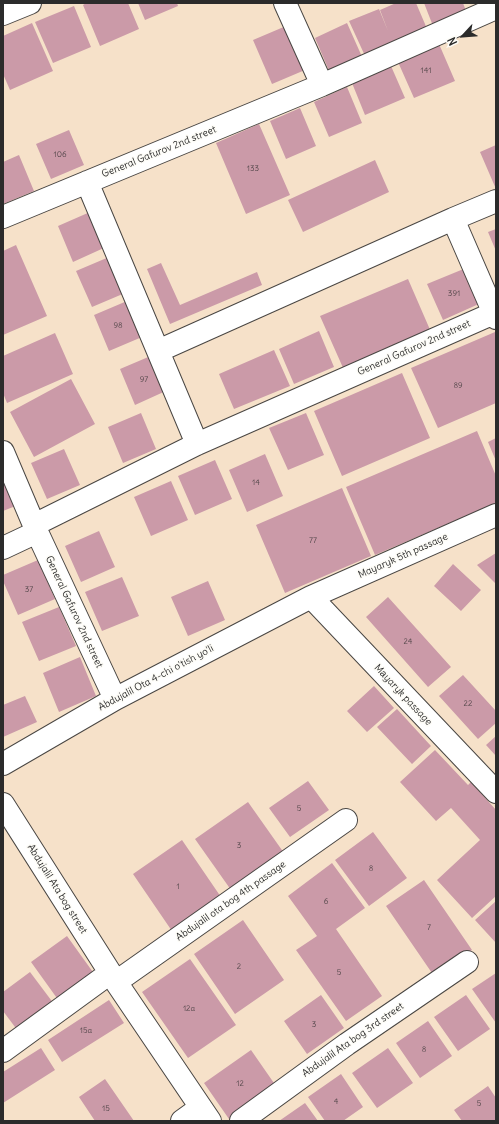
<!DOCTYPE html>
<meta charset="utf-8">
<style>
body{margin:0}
#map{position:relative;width:499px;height:1124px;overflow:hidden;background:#f6e1c9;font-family:Delius,sans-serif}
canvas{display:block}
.frame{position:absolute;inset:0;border:4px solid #2b2b2b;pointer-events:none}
.north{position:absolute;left:443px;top:16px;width:40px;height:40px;-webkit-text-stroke:3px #fdfcf7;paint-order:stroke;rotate:244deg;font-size:11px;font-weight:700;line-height:16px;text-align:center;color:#2b2b2b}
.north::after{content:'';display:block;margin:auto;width:14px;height:18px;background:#2b2b2b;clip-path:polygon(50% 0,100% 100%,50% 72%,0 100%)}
</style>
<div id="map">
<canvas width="499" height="1124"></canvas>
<div class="frame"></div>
<div class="north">N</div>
</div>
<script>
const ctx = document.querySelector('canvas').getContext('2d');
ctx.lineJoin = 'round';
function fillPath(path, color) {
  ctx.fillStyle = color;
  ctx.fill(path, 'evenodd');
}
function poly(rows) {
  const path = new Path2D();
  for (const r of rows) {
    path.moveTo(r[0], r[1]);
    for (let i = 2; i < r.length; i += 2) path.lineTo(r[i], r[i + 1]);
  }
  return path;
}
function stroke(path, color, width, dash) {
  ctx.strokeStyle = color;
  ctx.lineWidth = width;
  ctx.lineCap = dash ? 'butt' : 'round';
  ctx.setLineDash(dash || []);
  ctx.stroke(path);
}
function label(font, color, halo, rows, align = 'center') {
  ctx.font = font + ' Delius,sans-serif';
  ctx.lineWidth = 3;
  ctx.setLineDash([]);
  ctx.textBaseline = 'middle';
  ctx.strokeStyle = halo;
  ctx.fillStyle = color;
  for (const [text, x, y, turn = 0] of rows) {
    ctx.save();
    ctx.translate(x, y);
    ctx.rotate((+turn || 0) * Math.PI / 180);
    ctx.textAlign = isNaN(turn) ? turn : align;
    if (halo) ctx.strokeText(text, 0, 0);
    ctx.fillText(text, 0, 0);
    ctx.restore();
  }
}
fillPath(poly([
 [86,3,128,3,139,29,100,46,83,5],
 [138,3,177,3,178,6,145,20],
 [396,3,416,3,428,31,366,58,349,21,379,9,388,31,380,10],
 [424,3,463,3,466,11,433,26],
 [74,6,91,47,53,63,35,22],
 [32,23,53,71,10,90,3,74,3,36],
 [347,23,363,59,330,73,315,38],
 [286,26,305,70,272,84,253,40],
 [439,44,455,81,414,98,398,62],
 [391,66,405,98,365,115,352,83],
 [347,87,362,123,329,137,314,102],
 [300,108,316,146,286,159,270,121],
 [259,124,290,195,246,214,216,143],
 [69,130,84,165,51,179,36,144],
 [496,145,496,189,480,152],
 [19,155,34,191,3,204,3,162],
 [375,160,389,192,303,232,288,200],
 [90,212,106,247,73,262,58,226],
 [496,229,496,251,488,232],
 [16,245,47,316,3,335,3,251],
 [109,257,125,293,92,307,76,271],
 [161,263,180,305,257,272,262,285,170,324,147,269],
 [466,268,481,303,443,320,427,284],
 [408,279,431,332,344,370,320,316],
 [127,301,142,337,109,351,94,315],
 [319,331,334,367,294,384,279,349],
 [495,332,496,403,438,428,411,368],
 [55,333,73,374,7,403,3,393,3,356],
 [274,350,290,386,234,409,219,374],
 [153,355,168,390,135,405,120,369],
 [402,373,430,438,342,476,314,411],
 [71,379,95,424,34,457,10,412],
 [141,413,156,449,123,463,108,427],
 [306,413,324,455,288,470,269,428],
 [477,431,496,476,496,503,375,555,346,487],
 [496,438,496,461,488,442],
 [64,449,80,485,47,499,31,463],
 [265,454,283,496,247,512,229,470],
 [215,460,232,499,195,515,178,476],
 [3,470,18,505,3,511],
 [171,481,188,520,151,536,134,497],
 [342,488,371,556,285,593,256,525],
 [99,531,115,567,81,582,65,546],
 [496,553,496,584,477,565],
 [38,560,55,599,18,615,3,581,3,575],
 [453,564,481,590,461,611,434,586],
 [122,577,139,616,102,631,85,592],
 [208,581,225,620,188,636,171,597],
 [388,597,451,667,428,687,366,617],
 [59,607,76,646,39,661,22,622],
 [80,657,96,696,59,712,43,673],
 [463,675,496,711,496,723,478,739,439,696],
 [374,686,394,708,367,732,347,711],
 [25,696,37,722,3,737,3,705],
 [397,709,431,746,412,764,377,727],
 [496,736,496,756,486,745],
 [435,750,468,785,471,782,496,810,496,896,472,918,437,880,480,840,451,808,436,821,400,782],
 [308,781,329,810,290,837,269,808],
 [248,802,284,853,231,890,195,839],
 [373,832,407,878,369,906,335,860],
 [182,840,223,900,174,934,133,874],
 [332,863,365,908,336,929,382,996,346,1021,296,950,317,936,288,896],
 [424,880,472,950,434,976,386,906],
 [496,901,496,943,475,920],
 [243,920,284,980,235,1014,194,954],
 [67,936,95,975,59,1001,31,962],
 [190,959,236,1025,188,1058,142,992],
 [30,972,54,1004,18,1031,3,1011,3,992],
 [496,973,496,1023,472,989],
 [321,995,344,1028,307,1054,284,1021],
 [466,995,490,1029,458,1051,434,1017],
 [109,1000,124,1023,62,1062,48,1040],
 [428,1021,452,1056,420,1078,396,1043],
 [41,1048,55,1070,3,1103,3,1072],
 [388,1048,413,1083,377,1108,352,1073],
 [251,1050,276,1086,229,1119,204,1083],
 [341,1074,363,1107,343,1121,325,1121,308,1097],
 [105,1079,134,1121,95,1121,79,1097],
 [488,1086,496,1098,496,1121,462,1121,454,1110],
 [305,1103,318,1121,279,1121]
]), '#cb9aa8');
const minor = poly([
 [285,3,322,85],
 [3,14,30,3],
 [87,182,197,444],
 [3,217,322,85,496,8],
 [453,219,496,318],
 [158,351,453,219,496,201],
 [3,452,37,532,115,699],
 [34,525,197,444,494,313],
 [3,548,37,532],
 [311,597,496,792],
 [3,764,115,699,311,597,496,515],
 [3,804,116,982,210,1121],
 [116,982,346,820],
 [3,1051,110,973],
 [182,1121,200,1108],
 [241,1121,347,1044,467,962]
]);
stroke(minor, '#494643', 24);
stroke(minor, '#fff', 22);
label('8px', '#53474a', null, [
 ["141",426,71],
 ["106",60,155],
 ["133",253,169],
 ["391",454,294],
 ["98",118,326],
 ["97",144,380],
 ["89",458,386],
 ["14",256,483],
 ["77",313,541],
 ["37",29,590],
 ["24",408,642],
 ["22",468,704],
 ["5",299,809],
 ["3",239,846],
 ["8",371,869],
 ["1",178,887],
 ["6",326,902],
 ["7",429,928],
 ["2",239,967],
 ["5",339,973],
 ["12a",189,1009],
 ["3",314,1025],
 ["15a",86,1031],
 ["8",424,1050],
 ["12",240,1084],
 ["4",336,1102],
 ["5",479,1104],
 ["15",106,1109]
]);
label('10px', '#2b2b2b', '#fdfcf7', [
 ["General Gafurov 2nd street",159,152,-22],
 ["General Gafurov 2nd street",414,348,-24],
 ["Mayaryk 5th passage",403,556,-24],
 ["General Gafurov 2nd street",74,612,65],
 ["Abdujalil Ota 4-chi o'tish yo'li",156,678,-28],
 ["Mаyaryk passage",403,695,47],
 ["Abdujalil Ata bog street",57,889,58],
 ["Abdujalil ota bog 4th passage",231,901,-35],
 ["Abdujalil Ata bog 3rd street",353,1040,-35]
]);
</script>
